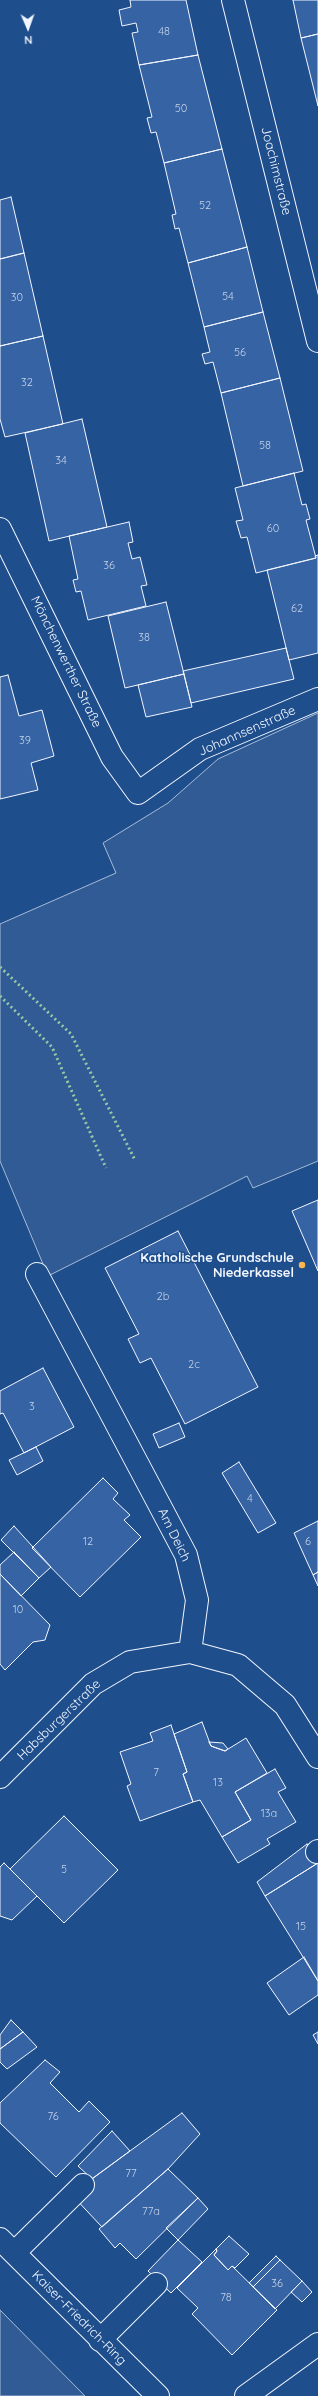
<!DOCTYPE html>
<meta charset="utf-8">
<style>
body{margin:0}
#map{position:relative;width:318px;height:2396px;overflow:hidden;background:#1f4e8c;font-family:Quicksand,sans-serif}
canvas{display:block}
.north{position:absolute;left:8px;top:8px;width:40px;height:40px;-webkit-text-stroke:3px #1f4e8c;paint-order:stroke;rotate:178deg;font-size:11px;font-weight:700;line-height:16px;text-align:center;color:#f2f6ff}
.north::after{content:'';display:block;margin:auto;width:14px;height:18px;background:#f2f6ff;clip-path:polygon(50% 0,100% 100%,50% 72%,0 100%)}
</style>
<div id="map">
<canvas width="318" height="2396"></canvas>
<div class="north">N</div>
</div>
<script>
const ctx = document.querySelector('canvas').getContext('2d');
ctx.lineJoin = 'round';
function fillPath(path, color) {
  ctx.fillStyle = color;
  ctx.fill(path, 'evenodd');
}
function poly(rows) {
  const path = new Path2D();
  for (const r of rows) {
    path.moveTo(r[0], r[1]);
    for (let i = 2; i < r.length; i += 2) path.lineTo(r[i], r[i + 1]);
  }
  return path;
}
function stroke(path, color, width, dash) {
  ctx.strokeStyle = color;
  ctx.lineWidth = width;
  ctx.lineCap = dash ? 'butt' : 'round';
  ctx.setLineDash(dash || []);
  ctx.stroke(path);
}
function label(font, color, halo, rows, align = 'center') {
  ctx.font = font + ' Quicksand,sans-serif';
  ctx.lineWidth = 3;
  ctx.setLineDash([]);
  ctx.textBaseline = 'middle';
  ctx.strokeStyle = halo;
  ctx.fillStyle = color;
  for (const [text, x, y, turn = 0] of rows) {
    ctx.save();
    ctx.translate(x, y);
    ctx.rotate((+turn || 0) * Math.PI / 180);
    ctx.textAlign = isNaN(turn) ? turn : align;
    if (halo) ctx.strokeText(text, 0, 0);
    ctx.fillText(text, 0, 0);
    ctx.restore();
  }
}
const green = poly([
 [318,713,318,1161,253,1188,247,1176,48,1276,0,1161,0,924,116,873,103,843,168,803,218,759,318,713],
 [0,2310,85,2396,0,2396,0,2310]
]);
fillPath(green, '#305b95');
stroke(green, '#a8bbd7', 1);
const building = poly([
 [130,0,186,0,198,55,139,65,132,33,138,32,136,23,122,26,119,10,131,7,130,0],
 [293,0,318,0,318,34,301,38,293,0],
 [318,34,318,106,301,38,318,34],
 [198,55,222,149,164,163,156,132,151,133,147,118,152,117,139,65,198,55],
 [222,149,247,247,188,263,179,228,175,229,172,215,176,214,164,163,222,149],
 [11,197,24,253,0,259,0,200,11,197],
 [247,247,263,312,204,327,188,263,247,247],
 [24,253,43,336,0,346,0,259,24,253],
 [263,312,280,378,221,393,213,362,205,364,202,354,210,352,204,327,263,312],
 [43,336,63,424,5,437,0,419,0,346,43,336],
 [280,378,303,471,243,486,221,393,280,378],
 [82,419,107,527,49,541,25,433,82,419],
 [294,473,302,505,306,504,310,519,306,520,316,558,256,573,247,537,241,538,236,521,243,520,235,488,294,473],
 [129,522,133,542,128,543,132,559,140,557,147,585,141,586,146,606,88,620,81,591,76,592,73,580,78,579,69,536,129,522],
 [318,555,318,653,289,660,267,570,316,558,315,556,318,555],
 [166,602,184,674,125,688,108,616,166,602],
 [286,648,294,679,191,703,183,671,286,648],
 [184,674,192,707,146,717,138,685,184,674],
 [8,675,19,716,42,710,54,756,31,763,38,790,0,799,0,677,8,675],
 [318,1200,318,1271,292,1211,318,1200],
 [178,1231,258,1387,185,1424,151,1358,140,1363,128,1339,139,1334,105,1268,178,1231],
 [43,1368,74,1427,24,1453,3,1413,0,1414,0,1391,43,1368],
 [179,1423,185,1437,159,1448,153,1434,179,1423],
 [36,1447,43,1461,17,1475,9,1460,36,1447],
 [239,1462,276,1523,258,1533,222,1473,239,1462],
 [103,1478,118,1493,113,1499,130,1515,124,1520,141,1537,80,1597,32,1548,103,1478],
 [318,1521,318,1572,313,1575,294,1533,318,1521],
 [14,1526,51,1567,39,1578,1,1540,14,1526],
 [14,1552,39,1578,21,1596,0,1574,0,1565,14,1552],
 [318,1572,318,1586,313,1575,318,1572],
 [0,1574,50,1625,45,1640,33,1642,5,1670,0,1664,0,1574],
 [202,1722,211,1746,225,1751,246,1738,267,1773,235,1792,251,1820,222,1837,200,1800,193,1802,183,1774,187,1772,174,1734,202,1722],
 [171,1725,187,1772,183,1774,193,1802,140,1821,127,1786,131,1784,120,1752,153,1741,150,1733,171,1725],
 [209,1742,223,1743,228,1749,225,1751,211,1746,209,1742],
 [275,1769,286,1788,278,1792,296,1822,267,1839,270,1844,238,1863,222,1837,251,1820,235,1792,275,1769],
 [64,1816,118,1870,64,1923,10,1869,64,1816],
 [307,1844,318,1863,265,1896,257,1882,307,1844],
 [4,1863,37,1896,12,1920,0,1916,0,1867,4,1863],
 [318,1863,318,1981,265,1896,318,1863],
 [304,1957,318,1981,318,1995,289,2015,267,1983,304,1957],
 [11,2020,23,2032,0,2049,0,2035,11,2020],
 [23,2032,37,2047,7,2069,0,2062,0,2049,23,2032],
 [318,2032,318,2044,313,2035,318,2032],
 [45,2060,60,2072,50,2083,79,2112,89,2101,110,2122,56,2177,0,2123,0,2103,45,2060],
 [182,2113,200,2134,168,2169,102,2227,71,2194,182,2113],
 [112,2131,130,2151,92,2179,78,2166,112,2131],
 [168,2169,198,2198,136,2259,120,2243,115,2248,99,2229,168,2169],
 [198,2198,208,2209,178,2240,166,2228,198,2198],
 [229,2236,249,2254,235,2268,232,2266,228,2270,214,2255,217,2251,216,2249,229,2236],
 [178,2240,202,2262,171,2293,148,2271,178,2240],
 [216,2249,217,2251,214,2255,228,2270,232,2266,277,2310,232,2355,192,2314,198,2308,177,2288,216,2249],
 [276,2256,280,2260,253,2287,249,2283,276,2256],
 [280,2260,302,2281,275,2309,253,2287,280,2260],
 [302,2281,312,2292,302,2302,291,2292,302,2281]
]);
fillPath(building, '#3563a3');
stroke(building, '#f2f6ff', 1);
const minor = poly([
 [233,0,318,341],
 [0,529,112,757,138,793,200,749,318,699],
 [37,1274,186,1555,197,1600,190,1652],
 [0,1777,93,1684,130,1662,190,1652,238,1665,285,1705,318,1757],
 [317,1852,318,1851],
 [0,2239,158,2396],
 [14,2253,83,2185],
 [100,2340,156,2284],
 [246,2396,318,2344]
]);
stroke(minor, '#f2f6ff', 24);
stroke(minor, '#1f4e8c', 22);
stroke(poly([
 [0,967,71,1034,135,1160],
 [0,996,52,1047,106,1168]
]), '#97c8a6', 3, [2, 3]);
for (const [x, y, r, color] of [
 [302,1265,4,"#ffb74d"]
]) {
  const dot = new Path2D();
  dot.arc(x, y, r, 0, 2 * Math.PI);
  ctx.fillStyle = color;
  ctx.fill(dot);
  stroke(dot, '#1f4e8c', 1.5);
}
label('11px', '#c3d1e8', null, [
 ["48",164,32],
 ["50",181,109],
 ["52",205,206],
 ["54",228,297],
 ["30",17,298],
 ["56",240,353],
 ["32",27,383],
 ["58",265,446],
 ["34",61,461],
 ["60",273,529],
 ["36",109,566],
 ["62",297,609],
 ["38",144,638],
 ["39",25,741],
 ["2b",163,1297],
 ["2c",194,1365],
 ["3",32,1407],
 ["4",250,1499],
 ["12",88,1542],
 ["6",308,1542],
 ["10",18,1610],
 ["7",156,1773],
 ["13",218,1783],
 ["13a",269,1814],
 ["5",64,1870],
 ["15",301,1927],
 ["76",53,2117],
 ["77",131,2174],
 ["77a",151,2212],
 ["36",277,2284],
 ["78",226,2298]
]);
label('13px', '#f2f6ff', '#1f4e8c', [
 ["Joachimstraße",276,171,76],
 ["Mönchenwerther Straße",66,662,64],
 ["Johannsenstraße",247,731,-24],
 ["Am Deich",174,1535,64],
 ["Habsburgerstraße",59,1720,-44],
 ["Kaiser-Friedrich-Ring",79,2318,45]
]);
label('bold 13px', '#f2f6ff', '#1f4e8c', [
 ["Katholische Grundschule",294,1258],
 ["Niederkassel",294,1273]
], 'right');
</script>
